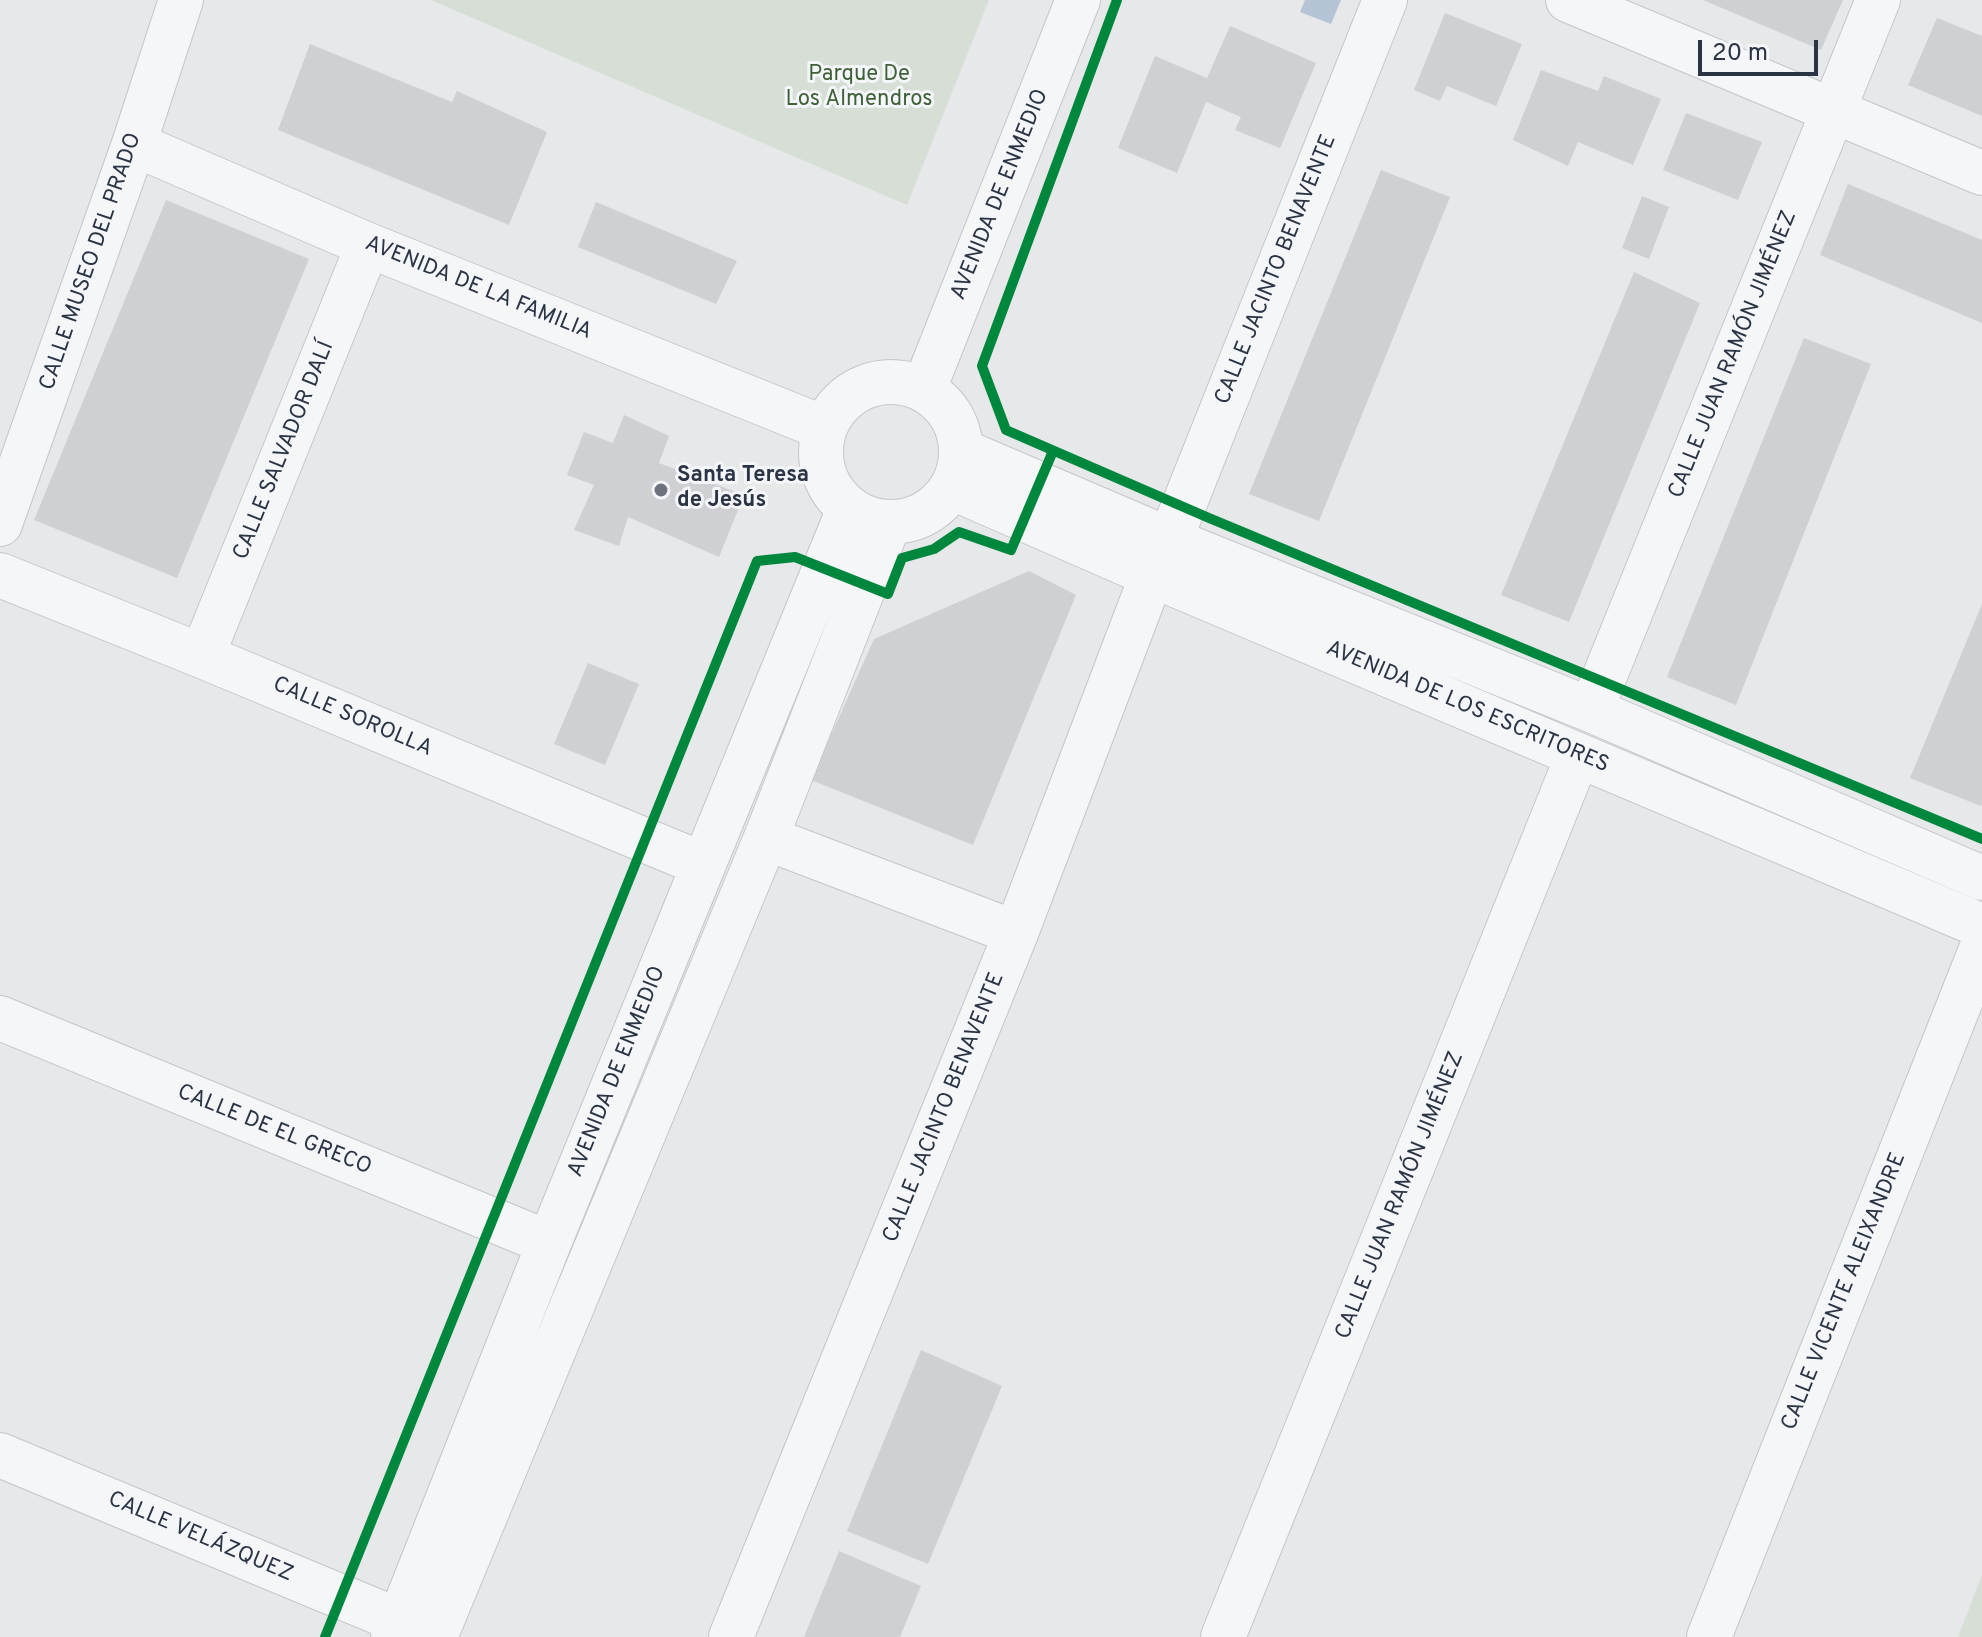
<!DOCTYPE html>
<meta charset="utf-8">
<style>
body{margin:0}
#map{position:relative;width:1982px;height:1637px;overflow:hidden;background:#e6e8ea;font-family:Overpass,sans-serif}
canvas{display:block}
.scale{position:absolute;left:1698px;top:40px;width:120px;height:36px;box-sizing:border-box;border:4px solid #2b3445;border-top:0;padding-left:10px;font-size:24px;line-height:28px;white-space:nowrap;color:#2b3445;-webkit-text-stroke:6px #f4f6f9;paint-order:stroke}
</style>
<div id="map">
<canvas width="1982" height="1637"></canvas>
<div class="scale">20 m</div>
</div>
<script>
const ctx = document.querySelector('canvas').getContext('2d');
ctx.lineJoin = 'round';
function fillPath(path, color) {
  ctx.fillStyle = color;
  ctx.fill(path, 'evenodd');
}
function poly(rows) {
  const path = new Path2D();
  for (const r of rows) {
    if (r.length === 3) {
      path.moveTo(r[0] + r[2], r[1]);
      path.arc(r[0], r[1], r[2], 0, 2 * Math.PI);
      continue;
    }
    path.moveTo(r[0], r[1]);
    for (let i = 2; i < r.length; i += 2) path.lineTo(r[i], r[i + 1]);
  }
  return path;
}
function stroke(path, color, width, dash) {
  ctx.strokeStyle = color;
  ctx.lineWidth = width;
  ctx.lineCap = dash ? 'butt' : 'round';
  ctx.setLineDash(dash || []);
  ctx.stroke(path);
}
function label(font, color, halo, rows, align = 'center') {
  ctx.font = font + ' Overpass,sans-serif';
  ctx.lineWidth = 6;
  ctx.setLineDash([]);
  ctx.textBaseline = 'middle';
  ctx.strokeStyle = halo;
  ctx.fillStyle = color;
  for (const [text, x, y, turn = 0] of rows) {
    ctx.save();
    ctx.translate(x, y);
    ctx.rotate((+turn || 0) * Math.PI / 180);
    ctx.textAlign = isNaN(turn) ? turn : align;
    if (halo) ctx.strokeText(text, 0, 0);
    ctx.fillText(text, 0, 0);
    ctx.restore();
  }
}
fillPath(poly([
 [431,0,989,0,907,205],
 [1982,1575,1982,1637,1958,1637]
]), '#d6ded6');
fillPath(poly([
 [1305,0,1341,0,1331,24,1300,12]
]), '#b4c4d5');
fillPath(poly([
 [1703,0,1843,0,1821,50],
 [1445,13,1522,44,1496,106,1447,86,1440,101,1414,90],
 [1937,18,1982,36,1982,116,1908,85],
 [1230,26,1316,63,1280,148,1235,130,1241,117,1206,102,1177,173,1118,148,1155,56,1207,78],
 [310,44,452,102,457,91,547,132,509,225,278,130],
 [1541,70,1598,91,1604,76,1661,99,1633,165,1578,142,1568,166,1513,140],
 [1686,113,1762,142,1738,200,1663,170],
 [1381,170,1450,197,1319,521,1249,494],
 [1848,184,1982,240,1982,323,1820,255],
 [1642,196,1669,207,1649,259,1622,248],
 [166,200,309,259,177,578,34,520],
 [596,202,737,261,716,304,578,247],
 [1634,272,1700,303,1569,622,1501,595],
 [1804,338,1871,364,1736,705,1667,677],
 [624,415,669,436,659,463,744,495,719,557,628,517,619,546,574,530,594,485,567,475,584,432,613,443],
 [1029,571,1076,595,973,845,811,780,874,639],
 [1982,604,1982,803,1981,806,1910,778],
 [588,663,639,684,605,765,554,744],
 [921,1350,1002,1386,928,1564,847,1531],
 [839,1551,921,1586,900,1637,804,1637]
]), '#ced0d3');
const street = poly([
 [1568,0,1982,173],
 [134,144,368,245,824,428],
 [891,452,70],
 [924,389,1078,0],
 [962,451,1170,540,1591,710,1982,878],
 [953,488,1152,575,1982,926],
 [0,524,134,144,181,0],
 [1170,540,1385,0],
 [0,575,202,656,702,864],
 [202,656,368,245],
 [1591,710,1878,0],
 [766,838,1016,933],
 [0,1018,549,1243],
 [0,1455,426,1632],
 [393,1637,549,1243,849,509],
 [435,1637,766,838,889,523],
 [731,1637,1016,933,1152,575],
 [1223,1637,1578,755],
 [1709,1637,1982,947]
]);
stroke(street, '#c4c6c8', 46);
stroke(street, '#f5f6f7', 44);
stroke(poly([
 [1117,0,982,366,1006,430,1209,518,1982,839],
 [325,1637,757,561,795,557,888,594,902,558,934,549,959,532,1011,550,1053,451]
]), '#00873e', 10);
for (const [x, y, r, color] of [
 [661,490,8,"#6c737f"]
]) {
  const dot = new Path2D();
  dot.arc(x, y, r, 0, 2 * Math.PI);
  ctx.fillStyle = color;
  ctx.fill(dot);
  stroke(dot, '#f4f6f9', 3);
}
label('22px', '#3f6138', '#f4f6f9', [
 ["Parque De",859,76],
 ["Los Almendros",859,101]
]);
label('22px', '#2b3445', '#f4f6f9', [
 ["AVENIDA DE ENMEDIO",1001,195,-68],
 ["CALLE MUSEO DEL PRADO",92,262,-71],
 ["CALLE JACINTO BENAVENTE",1277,270,-68],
 ["AVENIDA DE LA FAMILIA",478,289,22],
 ["CALLE JUAN RAMÓN JIMÉNEZ",1734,355,-68],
 ["CALLE SALVADOR DALÍ",285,451,-68],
 ["AVENIDA DE LOS ESCRITORES",1467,708,23],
 ["CALLE SOROLLA",352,718,23],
 ["AVENIDA DE ENMEDIO",618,1072,-68],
 ["CALLE JACINTO BENAVENTE",945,1108,-68],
 ["CALLE DE EL GRECO",274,1131,22],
 ["CALLE JUAN RAMÓN JIMÉNEZ",1401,1196,-68],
 ["CALLE VICENTE ALEIXANDRE",1845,1292,-68],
 ["CALLE VELÁZQUEZ",200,1538,23]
]);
label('bold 22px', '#2b3445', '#f4f6f9', [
 ["Santa Teresa",677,477],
 ["de Jesús",677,502]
], 'left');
</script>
